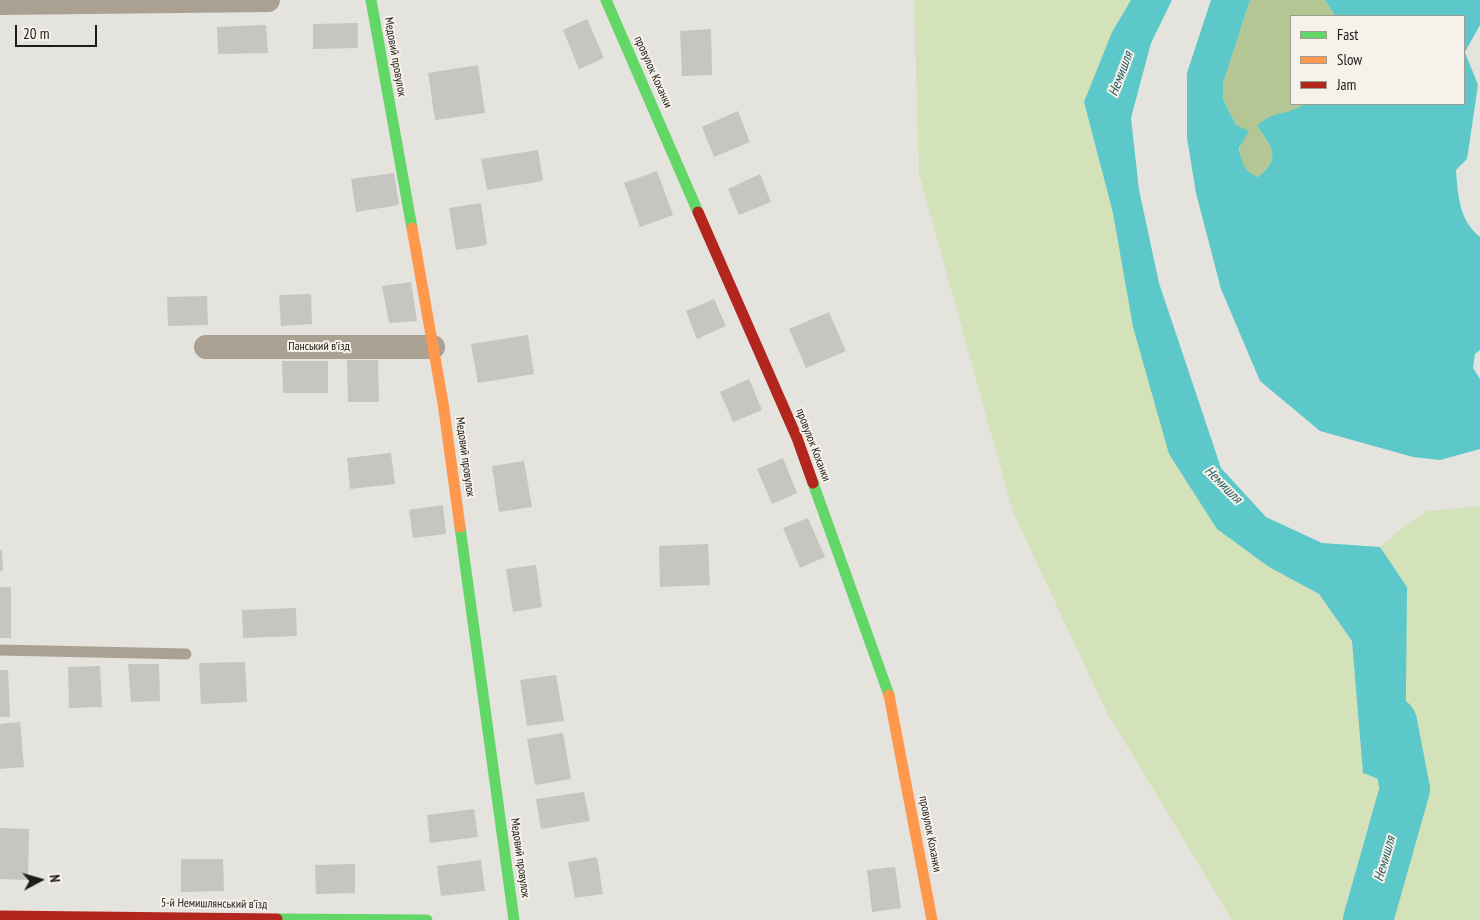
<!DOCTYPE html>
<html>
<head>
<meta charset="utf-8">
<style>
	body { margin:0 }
	#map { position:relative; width:1480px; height:920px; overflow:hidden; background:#e5e3de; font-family:"PT Sans Narrow",sans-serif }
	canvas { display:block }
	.legend { position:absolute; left:1290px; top:15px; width:175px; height:90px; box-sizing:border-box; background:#f6f1e9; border:1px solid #9f9c96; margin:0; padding:6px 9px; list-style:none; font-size:15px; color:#1d1c19 }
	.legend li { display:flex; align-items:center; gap:10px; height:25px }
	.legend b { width:25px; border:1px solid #9f9c96 }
	.north { position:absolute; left:15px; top:855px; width:50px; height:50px; -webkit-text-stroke:4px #f6f1e9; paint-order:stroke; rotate:84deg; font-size:14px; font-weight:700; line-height:20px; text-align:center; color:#1d1c19 }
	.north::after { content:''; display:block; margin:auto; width:18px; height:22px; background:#1d1c19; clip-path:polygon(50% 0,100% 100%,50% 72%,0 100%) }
	.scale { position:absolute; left:15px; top:25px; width:82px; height:22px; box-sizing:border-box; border:2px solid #1d1c19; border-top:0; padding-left:6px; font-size:15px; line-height:18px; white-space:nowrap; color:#1d1c19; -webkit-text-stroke:4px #f6f1e9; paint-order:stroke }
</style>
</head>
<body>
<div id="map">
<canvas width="1480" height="920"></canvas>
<ul class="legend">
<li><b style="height:6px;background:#63d668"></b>Fast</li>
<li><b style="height:6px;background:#ff974d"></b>Slow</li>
<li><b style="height:6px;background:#b3261e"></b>Jam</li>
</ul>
<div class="north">N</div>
<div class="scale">20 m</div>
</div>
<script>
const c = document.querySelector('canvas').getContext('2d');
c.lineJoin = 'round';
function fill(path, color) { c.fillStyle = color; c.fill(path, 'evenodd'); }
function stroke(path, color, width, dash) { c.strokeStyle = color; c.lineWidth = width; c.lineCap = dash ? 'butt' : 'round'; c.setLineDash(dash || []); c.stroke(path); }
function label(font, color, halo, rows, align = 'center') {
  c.font = font + ' "PT Sans Narrow",sans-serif'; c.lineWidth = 4; c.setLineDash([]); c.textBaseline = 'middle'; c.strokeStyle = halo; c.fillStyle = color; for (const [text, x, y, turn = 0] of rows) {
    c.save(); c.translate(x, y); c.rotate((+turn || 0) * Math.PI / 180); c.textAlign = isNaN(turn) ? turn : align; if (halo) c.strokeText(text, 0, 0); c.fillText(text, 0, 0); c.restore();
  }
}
fill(new Path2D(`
	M914 0H1131L1112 32 1084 102 1113 213 1217 529 1269 567 1319 594 1352 641 1363 773 1405 789 1406 587 1380 547 1402 528 1427 511 1480 506V920H1232L1106 711 1013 512 919 174Z`), '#d4e2b9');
fill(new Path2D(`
	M1250 0H1325L1335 16H1291V104H1304L1299 108 1257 126C1272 147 1282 158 1258 177L1249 174 1242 165 1236 125 1223 99V82Z`), '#b5c695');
fill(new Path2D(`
	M1131 0H1172L1151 43 1131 118 1139 190 1159 283 1221 468 1266 517 1322 543 1380 547 1407 587 1405 789 1363 773 1352 641 1319 594 1269 567 1217 529 1169 454 1133 327 1113 213 1084 102 1112 32Z
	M1211 0H1250L1223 83V99L1236 125 1249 131 1239 148C1242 162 1243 171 1258 177 1282 158 1272 147 1257 126 1274 109 1289 116 1304 104H1464V16H1335L1325 0H1480V25L1465 52 1478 85 1467 159 1456 170C1458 196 1459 220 1480 237V350L1475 354 1473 368 1480 379V449L1440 460 1413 457 1320 431 1260 381 1221 289 1196 193 1187 138V73Z`), '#5dc8ca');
stroke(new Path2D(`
	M1368 920 1405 789 1392 722`), '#5dc8ca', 50);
fill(new Path2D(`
	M587 19 604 58 579 69 563 30Z
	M358 23V48L313 49V24Z
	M266 25 268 53 218 54 217 27Z
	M711 29 712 75 682 76 680 31Z
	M478 65 485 113 435 120 428 73Z
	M738 111 750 142 714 157 702 127Z
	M538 150 543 181 487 190 481 159Z
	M657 171 673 215 640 227 624 183Z
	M394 173 399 205 356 212 351 179Z
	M760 174 771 202 739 215 728 189Z
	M481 203 487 245 456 250 449 208Z
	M411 282 417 321 389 323 382 286Z
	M311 294 312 324 281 326 279 295Z
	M207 296 208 325 168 326 167 297Z
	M714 299 726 326 697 339 686 311Z
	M829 312 846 351 806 368 789 329Z
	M528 335 534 374 478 383 471 344Z
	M347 360H378L379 402H348Z
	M282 361H328V393H283Z
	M749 379 762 410 733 422 720 392Z
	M391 453 395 484 350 489 347 458Z
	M783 458 797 493 772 504 757 469Z
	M524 461 532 507 499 512 492 466Z
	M443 505 446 534 413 538 409 510Z
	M808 518 825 557 800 568 783 528Z
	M708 544 710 585 660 587 659 546Z
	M0 550H2L3 571H0Z
	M536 565 542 607 513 612 506 569Z
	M0 587H11V638H0Z
	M296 608 297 636 243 638 242 610Z
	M245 662 247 702 201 704 199 663Z
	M128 664H159L160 701 131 702Z
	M100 666 102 707 69 708 68 667Z
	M0 670H8L10 717H0Z
	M556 675 564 721 527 726 520 680Z
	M20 722 24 767 0 769V724Z
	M563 733 571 779 535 785 527 739Z
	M584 792 590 821 541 829 536 799Z
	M474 809 478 837 430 843 427 815Z
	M0 828 29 829 28 880 0 879Z
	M597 857 603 894 575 898 568 862Z
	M181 859H223L224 891 181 892Z
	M481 860 485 891 441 896 437 866Z
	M355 864V893L316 894 315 865Z
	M895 867 901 908 872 912 867 870Z`), '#c7c5c1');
stroke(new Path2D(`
	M0 650 186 654`), '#aaa193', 11);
stroke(new Path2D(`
	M0 3 268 0
	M206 347H433`), '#aaa193', 24);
stroke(new Path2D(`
	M371 0 412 228
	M606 0 698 212
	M813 483 889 695
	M460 527 514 920
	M277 919 427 920`), '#63d668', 11);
stroke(new Path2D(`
	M412 228 443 403 460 527
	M889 695 932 920`), '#ff974d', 11);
stroke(new Path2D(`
	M698 212 797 438 813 483
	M0 916 277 919`), '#b3261e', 11);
label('12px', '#1d1c19', '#f6f1e9', [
	["Медовий провулок",395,57,80],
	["провулок Коханки",653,72,66],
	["Панський в’їзд",319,347],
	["провулок Коханки",813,445,69],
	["Медовий провулок",465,457,82],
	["провулок Коханки",930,834,79],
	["Медовий провулок",520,858,82],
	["5-й Немишлянський в’їзд",214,904,1]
]);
label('italic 14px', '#255e60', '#f6f1e9', [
	["Немишля",1121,74,-69],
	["Немишля",1223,485,45],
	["Немишля",1385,859,-74]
]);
</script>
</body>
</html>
